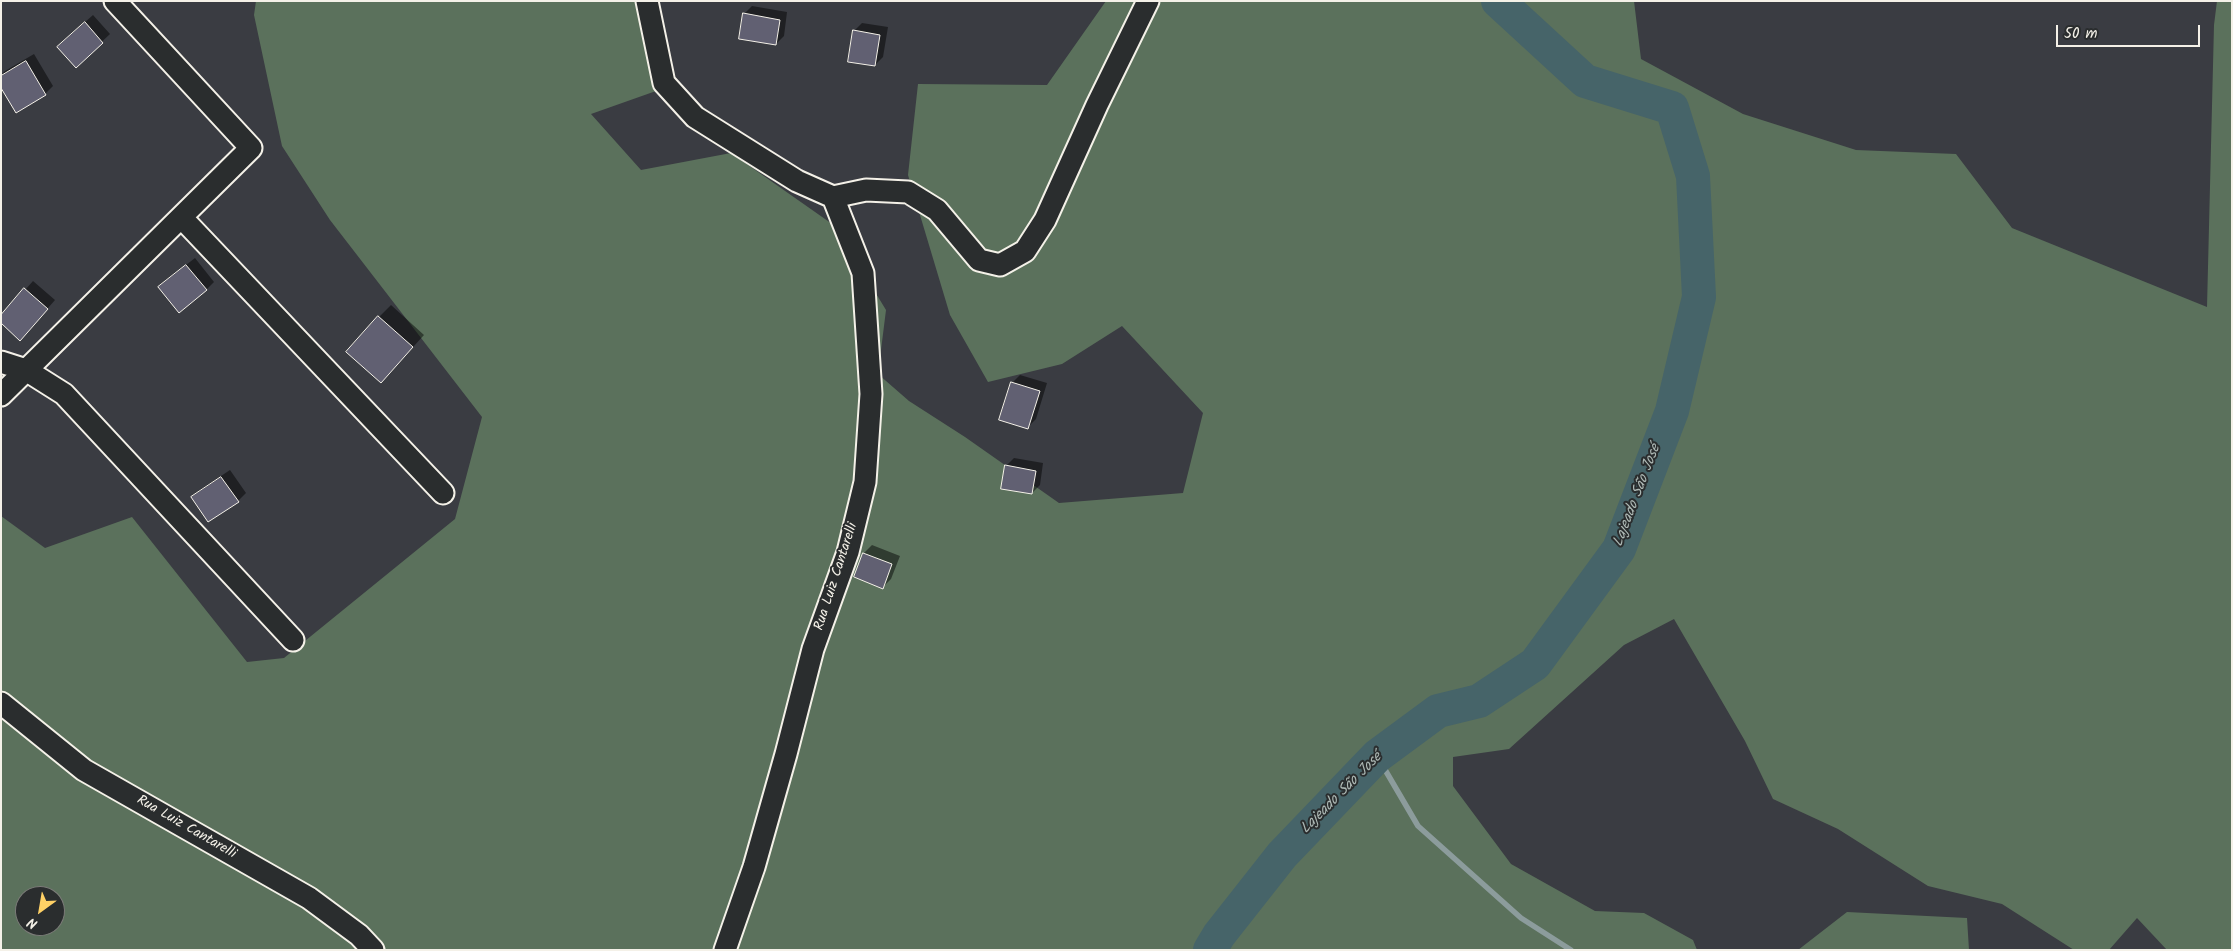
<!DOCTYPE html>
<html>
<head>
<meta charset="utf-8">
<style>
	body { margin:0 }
	#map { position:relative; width:2233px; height:951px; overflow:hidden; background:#3a3c42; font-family:Kalam,sans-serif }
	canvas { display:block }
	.frame { position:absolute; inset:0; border:2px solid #f4f1e8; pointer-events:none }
	.north { position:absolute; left:15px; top:886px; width:50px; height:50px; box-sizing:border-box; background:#2a2d2e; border:1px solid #7b7b78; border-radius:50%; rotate:212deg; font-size:14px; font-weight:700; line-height:20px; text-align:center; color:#f4f1e8 }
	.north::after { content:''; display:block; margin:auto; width:18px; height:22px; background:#ffd166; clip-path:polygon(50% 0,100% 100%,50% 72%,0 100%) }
	.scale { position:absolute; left:2056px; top:25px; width:144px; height:22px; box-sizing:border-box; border:2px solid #f4f1e8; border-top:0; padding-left:6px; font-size:15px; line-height:18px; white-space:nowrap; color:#f4f1e8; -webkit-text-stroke:4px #2a2d2e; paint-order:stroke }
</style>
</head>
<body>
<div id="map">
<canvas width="2233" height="951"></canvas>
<div class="frame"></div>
<div class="north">N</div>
<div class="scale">50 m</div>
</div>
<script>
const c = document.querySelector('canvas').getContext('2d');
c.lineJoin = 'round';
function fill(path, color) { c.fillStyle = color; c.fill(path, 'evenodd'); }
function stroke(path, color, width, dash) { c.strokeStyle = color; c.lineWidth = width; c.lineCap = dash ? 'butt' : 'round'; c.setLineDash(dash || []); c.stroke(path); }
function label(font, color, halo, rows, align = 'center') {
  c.font = font + ' Kalam,sans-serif'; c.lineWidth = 4; c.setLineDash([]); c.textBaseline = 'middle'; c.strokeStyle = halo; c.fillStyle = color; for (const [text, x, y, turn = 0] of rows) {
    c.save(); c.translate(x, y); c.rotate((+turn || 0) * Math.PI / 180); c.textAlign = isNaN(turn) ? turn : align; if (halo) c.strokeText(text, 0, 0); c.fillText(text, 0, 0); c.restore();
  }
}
fill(new Path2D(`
	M256 1H637L656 91 591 114 641 170 731 153 835 226 886 310 878 374 909 401 965 437 1059 503 1183 493 1203 413 1122 326 1062 364 988 382 950 315 908 175 918 84 1047 85 1106 1H1634L1641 59 1743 114 1856 150 1956 154 2012 228 2207 307 2214 25 2217 1H2232V950H2167L2137 918 2109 950H2074L2002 904 1928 886 1838 829 1773 799 1745 741 1674 619 1624 645 1509 749 1453 757V786L1511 864 1595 911 1644 913 1693 940 1697 950H1V516L45 548 132 517 247 662 284 658 455 519 482 417 330 220 282 146 254 15ZM25 896H55V926H25Z
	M1847 912 1967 918 1969 950H1798Z`), '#5b715c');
fill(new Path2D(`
	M752 6 787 12 784 36 776 44 744 14Z
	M93 15 110 34 76 66 66 39Z
	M862 23 888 27 883 57 875 65 854 31Z
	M34 54 53 86 45 94 1 86V75L5 71Z
	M195 258 214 282 206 290 168 279Z
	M33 281 55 300 28 331 1 317Z
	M391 305 424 335 393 369 379 317Z
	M1020 375 1047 383 1036 419 1028 427 1012 383Z
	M1014 458 1043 463 1040 485 1032 493 1006 466Z
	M230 470 246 493 238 501 192 498 200 490Z
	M872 545 900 556 891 579 883 587 864 553Z`), '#0007');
stroke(new Path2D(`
	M1377 756 1418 826 1521 918 1571 950`), '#8c9c9c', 5.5);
stroke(new Path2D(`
	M1210 950 1219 935 1282 855 1377 756 1438 711 1479 701 1535 664 1619 549 1672 411 1699 297 1693 176 1672 108 1585 81 1498 1`), '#466469', 34);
const building = new Path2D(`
	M743 13 780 20 776 45 739 39Z
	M85 22 103 43 76 68 57 47Z
	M853 30 880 35 875 66 848 62Z
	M26 61 46 95 16 113 1 88V76Z
	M186 265 207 290 179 313 158 287Z
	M24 288 48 309 20 341 1 323V315Z
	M378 316 413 347 381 383 346 352Z
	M1011 382 1040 391 1028 429 999 420Z
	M1005 465 1036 471 1032 494 1001 489Z
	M221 477 239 502 208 522 191 497Z
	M863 553 892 564 883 589 854 577Z`);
fill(building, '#616072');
stroke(building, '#f4f1e8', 1);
const minor = new Path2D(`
	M647 1 664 83 695 117 797 181 833 197 866 190 908 192 937 210 979 260 1000 265 1025 251 1045 220 1097 105 1148 1
	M181 217 443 493
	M1 362 26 370 64 394 293 640
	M1 395 251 148 115 1
	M1 703 84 770 309 898 359 935 373 950
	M725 950 754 867 786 754 813 649 848 552 865 482 871 394 863 273 833 197`);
stroke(minor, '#f4f1e8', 25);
stroke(minor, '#2a2d2e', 21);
label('14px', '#f4f1e8', '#2a2d2e', [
	["Rua Luiz Cantarelli",837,577,-72],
	["Rua Luiz Cantarelli",186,828,30]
]);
label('italic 15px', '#aeb9b5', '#2a2d2e', [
	["Lajeado São José",1638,496,-69],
	["Lajeado São José",1342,794,-45]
]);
</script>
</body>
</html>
